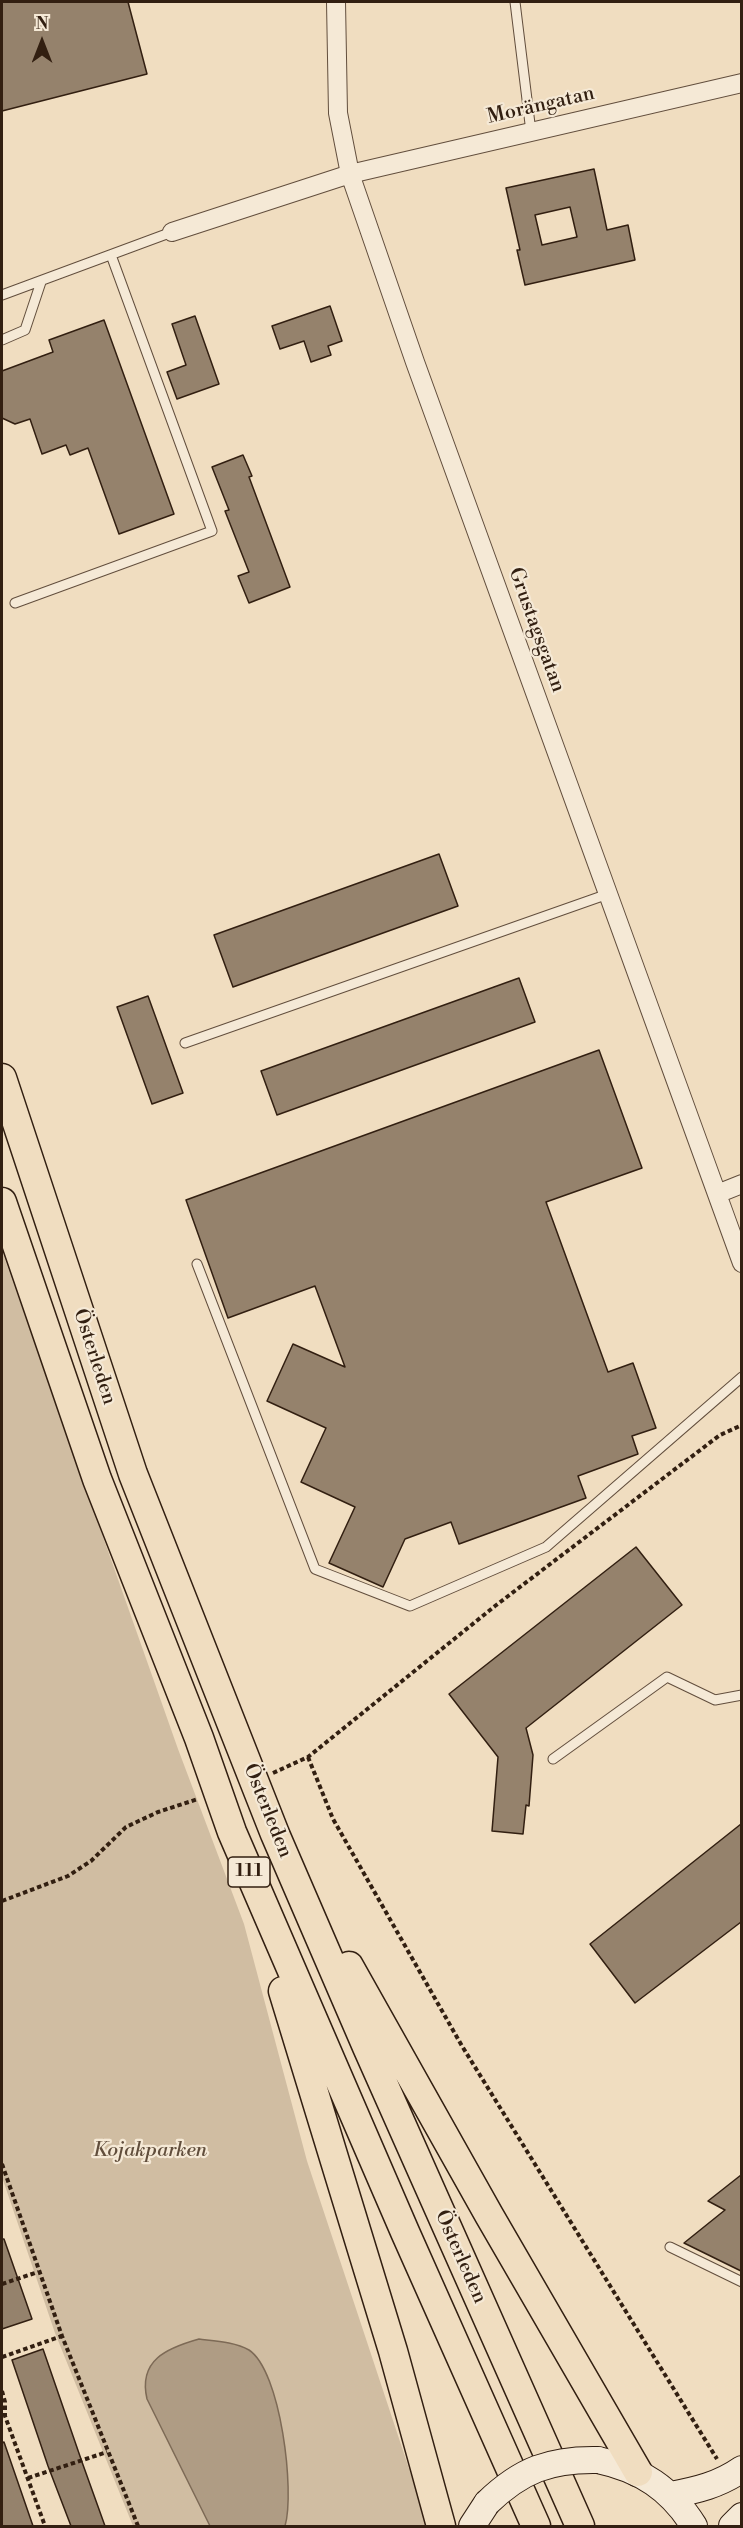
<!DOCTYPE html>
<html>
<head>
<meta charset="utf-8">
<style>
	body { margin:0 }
	#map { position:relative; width:743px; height:2528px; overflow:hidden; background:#f0ddc0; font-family:"Libre Bodoni",serif }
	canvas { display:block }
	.frame { position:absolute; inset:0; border:3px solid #321f11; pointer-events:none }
	.north { position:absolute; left:12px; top:12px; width:60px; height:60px; -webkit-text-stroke:4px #f5e9d6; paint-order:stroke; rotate:0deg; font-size:16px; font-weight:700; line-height:24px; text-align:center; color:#321f11 }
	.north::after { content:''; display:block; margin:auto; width:21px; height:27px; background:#321f11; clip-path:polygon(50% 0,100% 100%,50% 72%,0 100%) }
</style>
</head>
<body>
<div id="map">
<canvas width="743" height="2528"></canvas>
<div class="frame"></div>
<div class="north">N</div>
</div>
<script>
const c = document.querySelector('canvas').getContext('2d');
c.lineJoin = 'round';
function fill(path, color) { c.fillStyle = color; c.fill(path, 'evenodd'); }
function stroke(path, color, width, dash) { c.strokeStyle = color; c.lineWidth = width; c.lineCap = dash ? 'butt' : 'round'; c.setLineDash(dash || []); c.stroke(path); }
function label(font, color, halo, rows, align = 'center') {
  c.font = font + ' "Libre Bodoni",serif'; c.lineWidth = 4.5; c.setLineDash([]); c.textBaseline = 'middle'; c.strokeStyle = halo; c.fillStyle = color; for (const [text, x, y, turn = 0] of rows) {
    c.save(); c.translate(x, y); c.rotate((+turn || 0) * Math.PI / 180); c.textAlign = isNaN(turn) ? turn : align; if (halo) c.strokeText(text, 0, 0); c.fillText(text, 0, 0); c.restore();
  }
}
fill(new Path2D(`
	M2 1251 178 1749 244 1924 307 2161 428 2526H133L55 2333 2 2177Z`), '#d0bda2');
const water = new Path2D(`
	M199 2339C215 2341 235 2342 249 2350 281 2371 295 2492 285 2526H210L147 2399C138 2360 167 2348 199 2339Z`);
fill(water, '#af9c84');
stroke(water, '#7d6a56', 1.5);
const building = new Path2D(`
	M2 2H128L147 74 2 111Z
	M594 169 607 230 628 225 635 260 525 285 517 250H520L506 188ZM570 207 577 237 542 245 535 215Z
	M330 306 342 341 328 346 331 355 311 362 304 341 280 349 272 326Z
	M195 316 219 384 177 399 167 372 186 365 172 324Z
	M104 320 174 514 119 534 88 448 70 455 66 445 42 454 30 419 15 424 2 418V371L53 352 49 340Z
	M243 455 252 476 249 477 290 587 249 603 238 576 249 572 225 511 229 510 212 467Z
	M439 854 458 906 233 987 214 935Z
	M519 978 535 1022 277 1115 261 1071Z
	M148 996 183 1093 152 1104 117 1007Z
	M599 1050 642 1168 546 1202 608 1372 633 1363 656 1428 632 1436 638 1454 578 1476 586 1498 459 1544 451 1522 405 1539 383 1587 329 1563 355 1507 301 1482 326 1428 267 1401 293 1344 345 1367 315 1286 228 1318 186 1200Z
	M636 1547 682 1605 526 1728 533 1755 529 1806 526 1805 523 1834 492 1831 498 1757 449 1694Z
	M741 1824V1922L635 2003 590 1944Z
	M741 2175V2271L684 2243 725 2210 708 2201Z
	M2 2239H4L32 2319 2 2329Z
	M43 2349 82 2462 105 2526H71L48 2466 12 2360Z
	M4 2442 33 2526H2V2443Z`);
fill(building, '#95826c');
stroke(building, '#321f11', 1.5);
const service = new Path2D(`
	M515 2 531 132
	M2 295 172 232
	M2 340 25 330 41 282
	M15 603 212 531 111 255
	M185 1043 608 894
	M197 1264 315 1569 410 1606 546 1547 742 1377
	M553 1759 667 1677 715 1700 742 1695
	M670 2247 742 2282`);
const minor = new Path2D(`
	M336 2 338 113 350 174 415 362 742 1263
	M172 232 350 174 742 83
	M717 1194 742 1184`);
const secondary = new Path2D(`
	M598 2460C641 2469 671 2489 694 2526
	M671 2495C697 2490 719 2485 742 2469
	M472 2526 487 2503
	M732 2526 742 2516`);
const primary = new Path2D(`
	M2 1078 133 1474 275 1834 367 2047 580 2526
	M2 1202 97 1479 199 1738 232 1832 405 2232 536 2526
	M349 1966 489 2215 638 2472
	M283 1991 393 2351 441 2526`);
stroke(service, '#624e3d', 11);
stroke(minor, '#624e3d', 20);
stroke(secondary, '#321f11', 28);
stroke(primary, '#321f11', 31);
stroke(new Path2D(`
	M308 1757 333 1819 462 2046 717 2459
	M273 1773 308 1757 495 1606 720 1435 742 1425
	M2 1901 68 1876 91 1861 126 1827 158 1812 198 1799
	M2 2164 62 2336 138 2526
	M2 2284 38 2272
	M2 2357 62 2336
	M2 2391 5 2402V2416L45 2526
	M28 2478 107 2452`), '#321f11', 4, [4.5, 3]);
stroke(service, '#f5e9d6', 9);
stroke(minor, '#f5e9d6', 18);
stroke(secondary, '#f5e9d6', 26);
stroke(primary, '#f0ddc0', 28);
const secondaryBridge = new Path2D(`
	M487 2503C521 2470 550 2459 598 2460`);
stroke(secondaryBridge, '#321f11', 28, []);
stroke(secondaryBridge, '#f5e9d6', 26);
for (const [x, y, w] of [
	[249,1872,42]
]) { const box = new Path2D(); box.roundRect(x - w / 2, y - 15, w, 30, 4.5); c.fillStyle = '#f5e9d6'; c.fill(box); stroke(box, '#321f11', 1.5); }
label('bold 18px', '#321f11', null, [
	["111",249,1872]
]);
label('20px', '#321f11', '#f5e9d6', [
	["Morängatan",541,106,-13],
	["Grustagsgatan",536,630,70],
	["Österleden",94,1357,72],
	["Österleden",267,1811,68],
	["Österleden",460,2257,66]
]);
label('italic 20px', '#614e3c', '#f5e9d6', [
	["Kojakparken",150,2151]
]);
</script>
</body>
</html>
